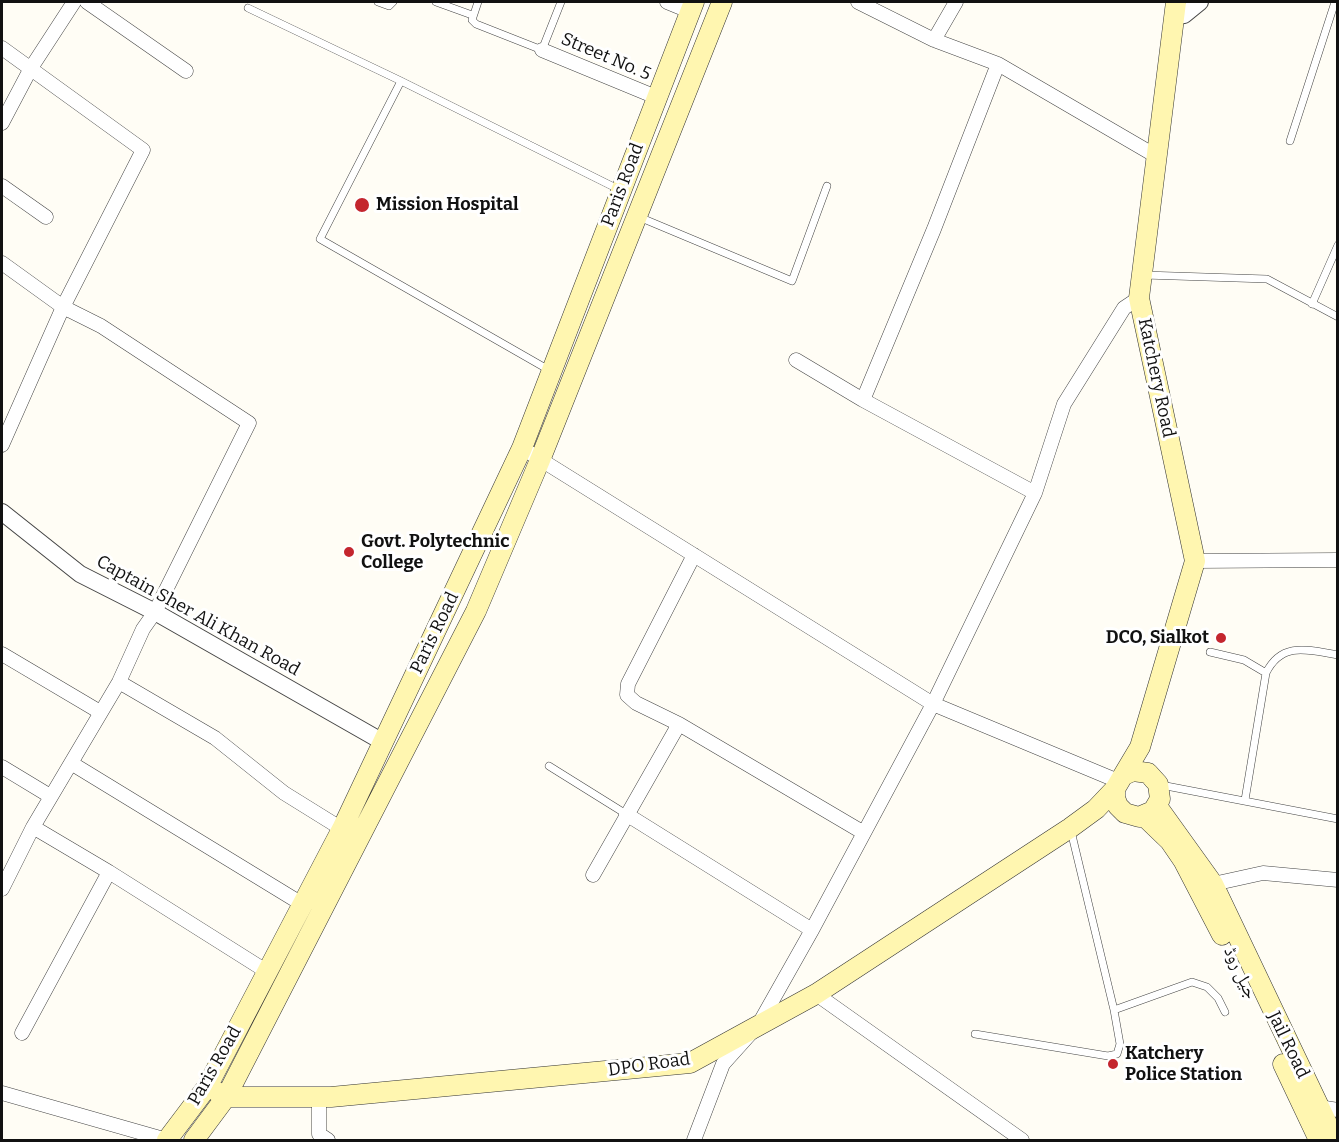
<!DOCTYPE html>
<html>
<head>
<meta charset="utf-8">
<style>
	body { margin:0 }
	#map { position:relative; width:1339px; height:1142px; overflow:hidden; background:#fffdf5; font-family:Bitter,serif }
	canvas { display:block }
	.frame { position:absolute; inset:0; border:3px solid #111; pointer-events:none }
</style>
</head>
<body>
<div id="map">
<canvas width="1339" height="1142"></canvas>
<div class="frame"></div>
</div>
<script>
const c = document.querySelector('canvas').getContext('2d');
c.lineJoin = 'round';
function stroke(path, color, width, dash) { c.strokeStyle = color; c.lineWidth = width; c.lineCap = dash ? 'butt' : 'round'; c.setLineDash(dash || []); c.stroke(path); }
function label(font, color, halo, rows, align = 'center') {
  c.font = font + ' Bitter,"Noto Naskh Arabic",serif'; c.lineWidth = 6; c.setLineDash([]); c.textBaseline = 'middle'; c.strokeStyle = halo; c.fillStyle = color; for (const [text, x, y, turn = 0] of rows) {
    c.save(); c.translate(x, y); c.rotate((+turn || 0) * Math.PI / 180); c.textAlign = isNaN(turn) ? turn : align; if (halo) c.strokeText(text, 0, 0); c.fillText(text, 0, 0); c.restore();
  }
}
const service = new Path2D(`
	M378 2 389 6 393 2
	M436 2 472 15
	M478 2 472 20 476 24 542 50 561 2
	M248 8 401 81 620 190
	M401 81 320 239 549 370
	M1290 141 1335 2
	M639 217 792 281 827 186
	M1144 275 1267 279 1338 317
	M1312 304 1338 245
	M1210 652 1244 660 1266 673
	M549 766 626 814
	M1161 785 1338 819
	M1245 800 1266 673C1282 641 1308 650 1338 655
	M1114 1010 1192 982 1207 987 1218 998 1225 1012
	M975 1034 1108 1056 1117 1054 1120 1044 1114 1010 1071 831`);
const minor = new Path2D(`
	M87 2 186 71
	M667 2 689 11
	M858 2 934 40 998 64 1156 156
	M934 40 956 2
	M2 48 143 150 63 307 2 445
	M542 50 656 97
	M2 123 31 68 74 2
	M2 186 46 217
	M2 263 63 307 101 326 249 423 155 612 143 629 119 682 33 827 2 889
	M796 360 863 400 1035 493
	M863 400 934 229 998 64
	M522 448 933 704 1118 781
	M694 555 628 684 627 695 636 703 679 724 864 833
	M1195 561 1338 560
	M2 654 100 712
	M119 682 215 738 284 793 342 829
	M71 763 302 904
	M2 767 50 796
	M626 814 812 930
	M33 827 109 872 266 971
	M593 875 679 724
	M1213 884 1263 873 1338 880
	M816 994 1022 1140
	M22 1033 109 872
	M2 1093 167 1140
	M319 1097V1134L328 1140
	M1319 1107 1338 1110
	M694 1140 723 1064 759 1024 812 930 933 704 1035 493 1064 404 1124 308 1139 298`);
const tertiary = new Path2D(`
	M1175 16 1184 15 1200 2
	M2 512 80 574 155 612 383 742`);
const secondary = new Path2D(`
	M1124 775 1133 771 1148 773 1158 784 1160 799 1153 811 1139 817 1125 813 1118 806 1115 798V789L1140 747 1195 561 1139 298 1176 2
	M1157 806 1213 884 1335 1140
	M1144 816 1170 841 1183 860 1222 935
	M1283 1064 1319 1140
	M217 1092 226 1097H331L690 1063 816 994 1070 828 1096 809 1115 789
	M167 1140 207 1087 342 829 522 448 694 2
	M194 1140 226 1097 476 611 540 460 722 2`);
stroke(service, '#444', 8);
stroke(minor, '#444', 15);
stroke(tertiary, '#444', 18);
stroke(secondary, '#333', 21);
stroke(service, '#fff', 7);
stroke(minor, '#fff', 14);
stroke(tertiary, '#fff', 16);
stroke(secondary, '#fff6b0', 20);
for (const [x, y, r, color] of [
	[362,205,8,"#c4262e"],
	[349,552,6,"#c4262e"],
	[1221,638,6,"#c4262e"],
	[1113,1064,6,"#c4262e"]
]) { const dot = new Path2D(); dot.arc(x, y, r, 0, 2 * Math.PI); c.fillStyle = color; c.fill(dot); stroke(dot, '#fff', 2); }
label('18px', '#111', '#fff', [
	["Street No. 5",606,57,23],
	["Paris Road",623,185,-69],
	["Katchery Road",1156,378,78],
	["Captain Sher Ali Khan Road",198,616,29],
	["Paris Road",435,633,-64],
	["جیل روڈ",1240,973,65],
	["Jail Road",1288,1045,64],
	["DPO Road",649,1065,-8],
	["Paris Road",215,1066,-60]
]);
label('bold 18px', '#111', '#fff', [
	["Mission Hospital",376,205],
	["Govt. Polytechnic",361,542],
	["College",361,563],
	["DCO, Sialkot",1209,638,"right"],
	["Katchery",1125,1054],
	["Police Station",1125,1075]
], 'left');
</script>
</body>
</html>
